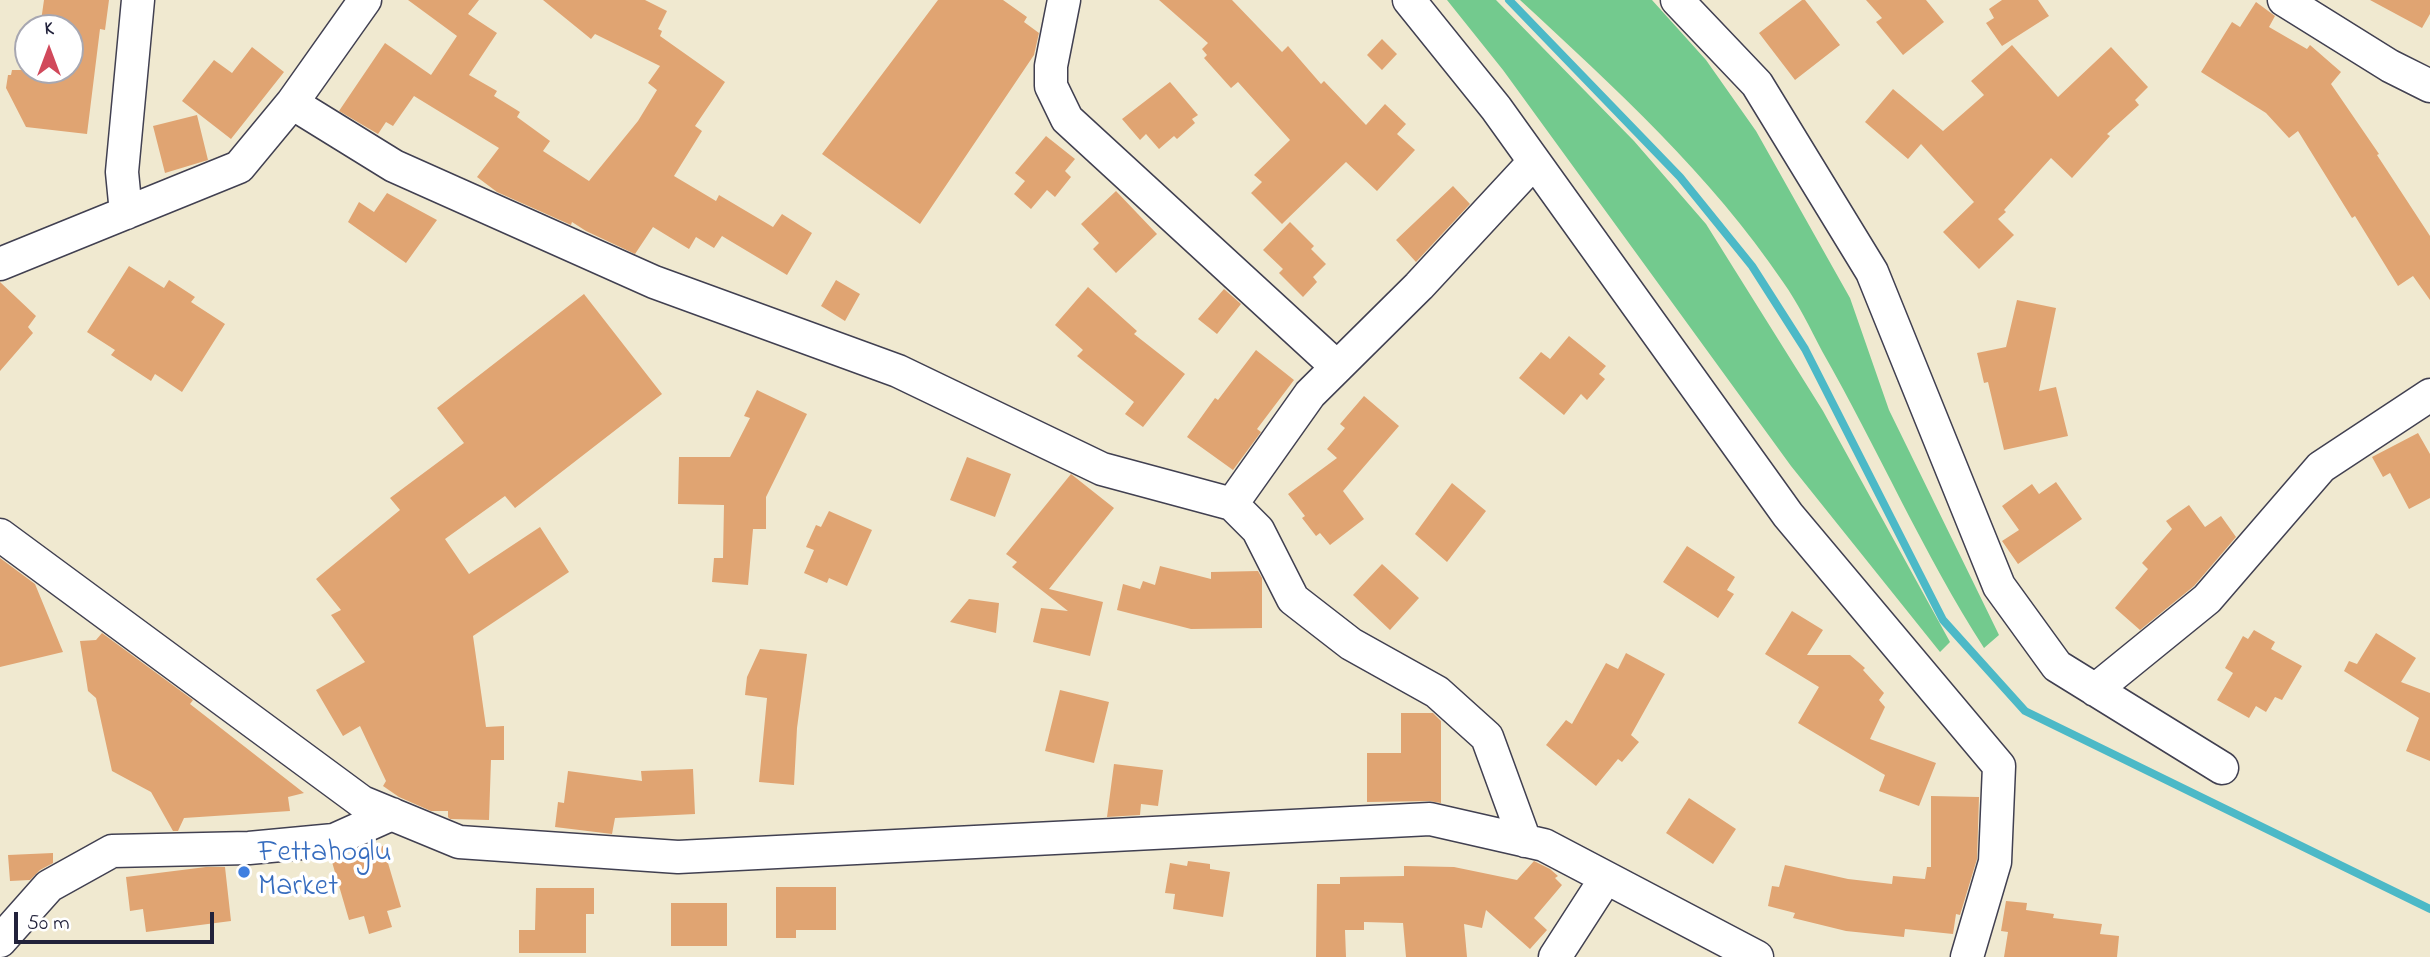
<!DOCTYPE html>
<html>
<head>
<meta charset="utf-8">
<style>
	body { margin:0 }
	#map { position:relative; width:2430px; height:957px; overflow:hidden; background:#f0e9d0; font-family:"Indie Flower",sans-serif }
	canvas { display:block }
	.north { position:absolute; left:14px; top:14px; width:70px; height:70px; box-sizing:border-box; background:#fff; border:2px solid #a7a7b1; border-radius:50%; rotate:0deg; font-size:19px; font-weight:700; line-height:28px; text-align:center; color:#22223b }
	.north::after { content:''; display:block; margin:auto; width:24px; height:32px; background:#d1495b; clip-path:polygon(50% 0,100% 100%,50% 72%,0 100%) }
	.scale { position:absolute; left:14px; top:912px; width:200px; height:32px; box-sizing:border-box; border:4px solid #22223b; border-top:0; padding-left:9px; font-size:21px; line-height:24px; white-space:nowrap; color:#22223b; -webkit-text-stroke:5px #fff; paint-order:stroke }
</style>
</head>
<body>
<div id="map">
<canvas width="2430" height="957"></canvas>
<div class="north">K</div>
<div class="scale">50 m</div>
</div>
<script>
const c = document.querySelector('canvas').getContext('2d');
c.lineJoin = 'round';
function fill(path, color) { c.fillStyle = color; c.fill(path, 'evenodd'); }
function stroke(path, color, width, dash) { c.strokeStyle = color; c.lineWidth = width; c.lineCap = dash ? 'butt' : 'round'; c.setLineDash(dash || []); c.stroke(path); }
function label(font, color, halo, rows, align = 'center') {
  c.font = font + ' "Indie Flower",sans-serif'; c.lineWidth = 7; c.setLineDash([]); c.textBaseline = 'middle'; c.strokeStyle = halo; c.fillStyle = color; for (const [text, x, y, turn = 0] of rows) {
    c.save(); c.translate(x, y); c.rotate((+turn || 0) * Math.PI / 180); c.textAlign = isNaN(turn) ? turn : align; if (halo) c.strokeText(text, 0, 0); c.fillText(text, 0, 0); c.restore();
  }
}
fill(new Path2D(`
	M1447 0H1496L1634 141 1706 224 1823 411 1950 642 1940 652 1791 466 1503 70Z
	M1520 0H1652L1706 60 1756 131 1850 298 1889 410 1999 635 1984 648C1923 553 1878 449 1822 351 1810 328 1798 303 1783 282 1711 175 1614 87 1520 0Z`), '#73ca8e');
stroke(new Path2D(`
	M1509 0 1680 177 1752 266 1805 349 1943 620 2025 711 2430 909`), '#4cb9c7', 8);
fill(new Path2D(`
	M44 0H109L105 30 100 29 87 134 26 127 6 88 8 75H11L12 70H70V25L41 21Z
	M408 0H479L468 14 497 33 469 75 497 91 494 96 520 112 517 117 550 141 543 151 589 181 638 121 657 90 648 83 660 66 595 34 591 39 543 0H645L667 11 658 29 662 31 660 36 725 82 695 126 702 131 674 176 716 201 719 195 773 227 782 214 812 233 787 275 722 236 714 248 696 237 689 249 653 227 635 254 586 231 572 222 571 225 497 192 477 177 499 148 414 96 393 126 386 122 378 134 339 111 385 43 431 75 457 36Z
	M938 0H1003L1027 17 1024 22 1039 33 1034 55 920 224 822 154Z
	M1159 0H1232L1282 52 1288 46 1321 84 1324 81 1366 125 1385 104 1406 124 1397 134 1415 150 1377 191 1346 162 1282 224 1251 193 1262 182 1254 175 1290 140 1238 82 1231 88 1204 58 1207 55 1202 49 1208 43Z
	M1802 0H1805L1840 45 1795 80 1759 33Z
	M1866 0H1926L1944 22 1903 55 1876 22 1882 18Z
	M2002 0H2038L2049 16 2002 46 1986 23 1994 18 1989 9Z
	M2370 0H2430V14L2422 28Z
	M2256 2 2275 16 2269 27 2307 49 2310 45 2341 72 2331 84 2379 154 2377 155 2430 236V300L2413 276 2398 286 2355 216 2352 218 2298 131 2289 138 2266 113 2201 72 2232 22 2240 27Z
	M1382 39 1397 54 1382 70 1367 55Z
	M2012 45 2058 97 2111 47 2148 87 2135 100 2139 105 2107 134 2110 136 2072 178 2051 158 2004 210 2006 212 1998 219 2014 235 1979 269 1943 232 1974 202 1921 144 1908 159 1865 122 1893 89 1943 131 1984 95 1971 81Z
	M252 47 284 72 231 139 182 101 214 60 232 73Z
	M1170 82 1198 115 1192 119 1195 123 1177 139 1174 136 1159 149 1146 134 1140 140 1122 119Z
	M197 115 208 160 165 173 153 126Z
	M1046 136 1075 159 1065 171 1071 177 1055 197 1047 190 1031 209 1014 194 1025 181 1015 173Z
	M1453 186 1470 204 1416 262 1396 240Z
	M1116 191 1157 234 1116 273 1093 249 1099 243 1081 224Z
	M387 193 437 220 406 263 348 222 359 202 374 212Z
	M1290 222 1314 246 1311 249 1326 264 1313 277 1317 282 1303 297 1279 273 1283 269 1263 250Z
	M129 266 164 288 169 280 195 297 191 302 225 324 182 392 155 374 151 381 111 355 115 350 87 332Z
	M836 280 860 294 845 321 821 306Z
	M0 282 36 316 28 327 33 333 0 371Z
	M1088 287 1137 331 1134 334 1185 374 1143 427 1125 414 1134 402 1077 356 1083 350 1055 325Z
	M1224 289 1241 304 1217 334 1198 319Z
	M584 294 662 394 515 508 505 496 445 539 469 574 540 527 569 572 473 636 486 727 504 726V760H491L489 820 450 819 448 817V811H431L399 797 383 786 386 781 360 726 343 736 316 690 365 662 331 615 341 610 316 579 400 510 390 498 464 443 437 408Z
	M2017 300 2056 308 2039 391 2056 387 2068 436 2004 450 1988 382 1984 383 1977 353 2006 347Z
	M1569 336 1606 366 1599 374 1605 379 1587 400 1581 394 1564 415 1519 378 1541 352 1550 359Z
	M1256 350 1294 380 1257 429 1261 432 1233 470 1187 437 1215 398 1218 400Z
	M757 390 807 414 766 497V529H753L748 585 712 582 714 558H723L724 505 678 504 679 457H730L750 418 744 416Z
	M1364 396 1399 426 1343 491 1364 519 1330 545 1320 533 1316 536 1302 518 1305 516 1288 494 1337 458 1327 449 1345 428 1340 424Z
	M2418 433 2430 454V498L2409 509 2390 473 2383 477 2372 457Z
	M967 457 1011 474 995 517 950 500Z
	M1071 474 1114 508 1049 589 1103 602 1090 656 1033 642 1041 608 1068 611 1012 567 1017 562 1006 554Z
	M2056 482 2082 519 2018 564 2002 541 2019 530 2002 506 2032 484 2039 494Z
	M1452 483 1486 511 1447 562 1415 534Z
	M2189 505 2205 527 2221 516 2236 537 2194 586 2140 630 2115 608 2148 569 2142 563 2172 529 2166 521Z
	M829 511 872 530 847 586 829 578 827 583 804 573 814 550 806 547 816 525 821 527Z
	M1687 546 1735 577 1727 590 1734 594 1718 618 1663 582Z
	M0 558 35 584 63 652 0 667Z
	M1382 564 1419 598 1390 630 1353 595Z
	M1160 566 1211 579V572L1258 571 1262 578V628L1191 629 1117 610 1123 584 1140 589 1143 581 1155 585Z
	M969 599 999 603 996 633 950 622Z
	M1792 611 1823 630 1807 655H1850L1865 668 1863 670 1884 693 1879 700 1885 707 1870 739 1936 763 1919 806 1879 791 1885 775 1798 723 1819 687 1765 654Z
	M2254 630 2275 642 2271 649 2302 666 2282 700 2275 697 2266 712 2256 706 2249 718 2217 700 2233 673 2225 668 2243 636 2248 639Z
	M102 633 193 700 190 704 304 793 288 797 290 811 184 818 178 831H173L151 792 112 771 96 698 88 691 80 641 96 640Z
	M2376 633 2416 658 2401 682 2430 693V761L2406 751 2419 718 2344 671 2349 661 2357 664Z
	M760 649 807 654 797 728 794 785 759 782 767 698 745 695 747 677Z
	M1626 653 1665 674 1631 735 1639 742 1622 762 1618 759 1596 786 1546 745 1566 720 1572 724 1606 663 1618 669Z
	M1060 690 1109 702 1094 763 1045 751Z
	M1401 713H1433L1441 721V803L1429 801 1367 802V753H1401Z
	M1114 764 1163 770 1158 806 1141 804 1140 815 1107 817Z
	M693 769 695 814 615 818 612 834 555 827 558 802 564 803 568 771 642 781 641 771Z
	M1931 796 1979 797 1977 859 1960 915 1956 914 1953 934 1905 929 1904 937 1846 931 1793 918 1795 913 1768 906 1772 886 1779 887 1785 865 1848 879 1892 884 1893 876 1925 879 1927 867H1931Z
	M1689 798 1736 829 1713 864 1666 833Z
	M383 846 401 907 387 911 392 927 369 934 364 916 349 920 332 862Z
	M53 853V863L40 870 30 880 10 881 8 855Z
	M1188 861 1210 864V869L1230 872 1223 917 1173 909 1175 894 1165 893 1170 863 1187 866Z
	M1534 861 1550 869 1558 876 1555 878 1562 885 1534 918 1547 930 1530 949 1486 910 1482 928 1464 924 1467 957H1406L1403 923 1364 922V930H1345L1346 957H1316L1317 884H1340V877L1404 876V866L1454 867 1517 880Z
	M206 867H225L231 921 146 932 143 909 130 911 126 877Z
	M776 887H836V930H796V938H776Z
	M536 888H594V914H586V953H519V930H535Z
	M2006 901 2027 903 2026 910 2054 914 2053 918 2102 924 2100 934 2119 936 2117 957H2004L2008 932 2001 931Z
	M671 903H727V946H671Z`), '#e0a472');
const minor = new Path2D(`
	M1064 0 1051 66V86L1067 119 1337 367
	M1409 0 1496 108 1788 515 1999 766 1995 862 1967 957
	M1677 0 1757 84 1872 272 1999 586 2057 666 2222 768
	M2284 0 2390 66 2430 86
	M292 103 394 166 654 282 898 371 1102 469 1232 504 1258 530 1293 599 1351 644 1437 692 1487 737 1525 841
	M126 213 122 172 138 0
	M0 264 239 167 292 103 365 0
	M1232 504 1310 394 1419 286 1534 162
	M0 535 362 802 459 842 678 857 1430 819 1544 845 1757 957
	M2095 690 2207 599 2321 467 2430 395
	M0 941 49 886 112 851 249 848 334 840 392 814
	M1555 957 1606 878`);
stroke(minor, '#414051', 35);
stroke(minor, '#fff', 32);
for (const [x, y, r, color] of [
	[244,872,7,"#3f7fe0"]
]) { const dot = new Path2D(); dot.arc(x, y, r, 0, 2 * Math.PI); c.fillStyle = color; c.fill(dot); stroke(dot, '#fff', 2.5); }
label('30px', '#366cbe', '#fff', [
	["Fettahoglu",258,855],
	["Market",258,889]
], 'left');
</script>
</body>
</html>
